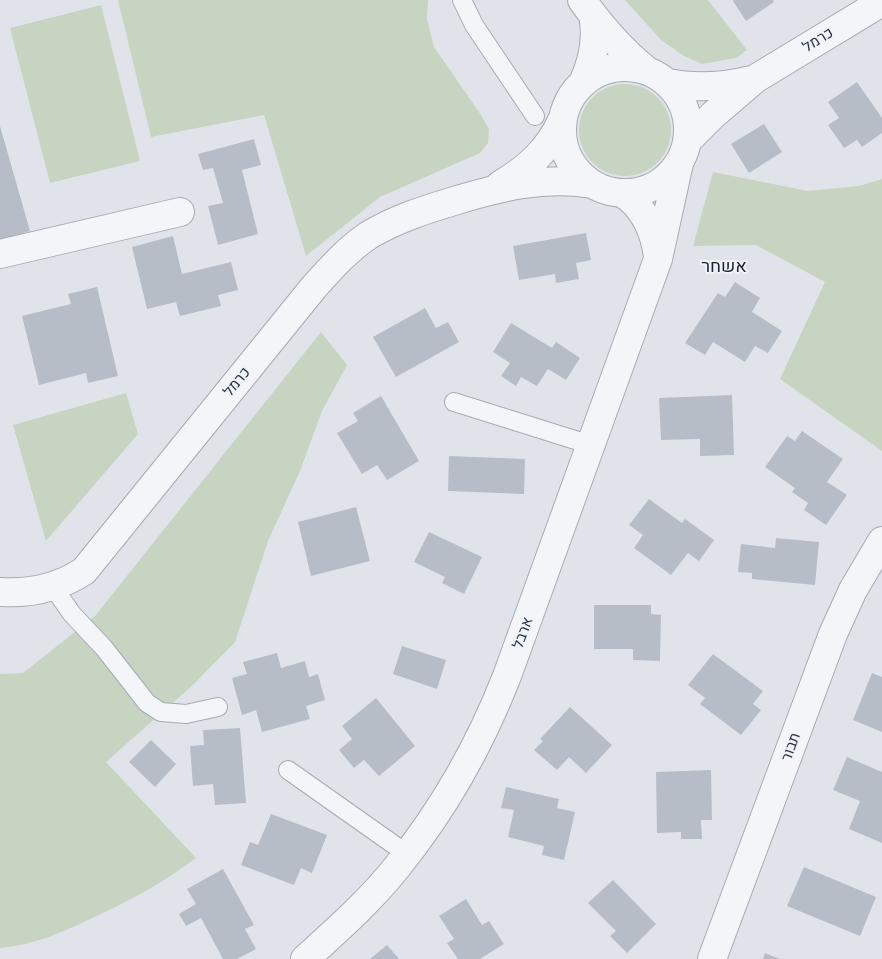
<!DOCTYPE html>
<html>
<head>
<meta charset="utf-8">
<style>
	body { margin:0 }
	canvas { display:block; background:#e0e4ea }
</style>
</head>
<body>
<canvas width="882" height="959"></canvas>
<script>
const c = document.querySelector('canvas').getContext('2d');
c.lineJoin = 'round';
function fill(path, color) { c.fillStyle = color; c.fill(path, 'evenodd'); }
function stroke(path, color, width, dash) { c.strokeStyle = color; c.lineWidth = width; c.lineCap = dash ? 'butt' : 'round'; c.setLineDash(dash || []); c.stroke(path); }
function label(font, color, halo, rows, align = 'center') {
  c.font = font + ' Inter,Heebo,sans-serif'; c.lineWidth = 4; c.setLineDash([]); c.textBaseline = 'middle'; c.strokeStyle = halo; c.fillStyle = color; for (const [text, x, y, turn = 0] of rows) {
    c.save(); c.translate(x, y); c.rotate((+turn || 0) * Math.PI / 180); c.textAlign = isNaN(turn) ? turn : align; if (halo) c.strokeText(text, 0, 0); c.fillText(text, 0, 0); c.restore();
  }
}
fill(new Path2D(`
	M118 0H428L427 19 434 47 479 112 489 129 488 143 480 153 380 197 306 256 264 115 151 137Z
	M625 0H708L747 50 736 58 702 64 684 56 661 40Z
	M101 5 140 161 50 183 10 28Z
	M579 130a46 46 0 1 1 92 0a46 46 0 1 1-92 0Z
	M713 172 808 191 859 186 882 179V451L780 379 825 282 756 245 693 246Z
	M321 332 347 365 322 411 300 471 268 541 235 642 194 684 106 762 196 858C163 883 128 902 90 919 61 933 33 945 0 948V674L23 673 95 616Z
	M126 393 138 434 46 541 13 425Z`), '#c6d4c1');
fill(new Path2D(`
	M734 0H773L774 2 746 21 733 1Z
	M857 82 882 118V133L862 147 857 140 844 148 828 125 839 118 828 102Z
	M764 124 782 152 749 173 731 144Z
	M0 126 30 231 0 240Z
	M254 139 261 165 242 170 258 234 218 245 208 206 223 203 213 168 203 170 198 154Z
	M586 233 591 260 576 263 579 279 556 283 555 274 519 280 513 246Z
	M173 236 182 274 231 262 238 290 218 295 221 306 180 316 176 302 147 309 132 247Z
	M735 282 760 298 752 312 782 331 768 353 755 346 745 362 713 342 705 355 685 343 718 293 725 297Z
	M97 287 118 376 88 383 86 373 39 385 22 316 71 304 68 294Z
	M425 308 436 328 448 322 459 342 396 377 373 337Z
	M511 323 552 348 556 342 580 358 566 380 548 369 537 386 521 377 516 386 501 376 510 363 493 352Z
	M732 395 734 455 700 456V439L661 440 659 398Z
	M381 396 419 461 387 480 377 465 362 474 337 433 358 421 353 413Z
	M802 431 843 459 827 482 847 495 826 525 804 510 808 503 792 492 795 488 765 467 787 436 795 441Z
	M449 456 525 459 524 494 448 491Z
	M649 499 682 523 685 519 714 540 699 561 688 553 671 575 634 548 643 535 629 525Z
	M356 507 370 561 311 576 298 522Z
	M429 532 482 557 464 594 442 583 445 577 414 562Z
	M776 538 819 542 815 585 752 579V573L738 572 741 544 775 548Z
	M594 605H651V614L661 615 660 661 633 660V649H594Z
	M402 646 446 660 437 689 393 674Z
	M277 653 281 668 305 661 309 677 318 674 325 700 306 706 310 719 262 732 256 710 242 715 232 678 247 674 243 662Z
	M713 654 763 691 753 704 761 710 741 735 700 704 705 698 688 685Z
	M872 673 882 677V732L853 720Z
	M376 698 415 746 379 776 364 760 354 768 339 750 352 739 342 726Z
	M570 707 612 745 586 773 569 757 557 770 534 750 543 741 540 739Z
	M240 728 246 803 215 805 213 784 193 786 190 746 204 745 203 730Z
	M151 740 176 764 155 787 129 762Z
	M847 757 882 772V843L849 829 860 801 833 790Z
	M711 770 712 820H701L702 839H681V832L657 833 656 772Z
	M506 787 559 799 557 808 575 812 564 860 542 855 544 846 508 837 514 810 501 808Z
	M271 814 327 835 312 873 301 868 294 885 241 865 250 842 258 845Z
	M804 867 876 897 860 936 787 906Z
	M223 869 254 925 245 929 256 949 237 959H223L201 918 186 926 179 914 196 904 187 889Z
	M613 880 656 924 627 953 610 936 616 931 588 903Z
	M466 899 482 925 489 921 504 944 480 959H458L447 943 454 939 439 916Z
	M387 945 399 959H370Z
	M765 953 780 959H763Z`), '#b7bdc7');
const lane = new Path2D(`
	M462 0 474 25 535 116
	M454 402 591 445
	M53 587 72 614 104 648 147 703 161 712 186 714 218 707
	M288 770 407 854`);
const street = new Path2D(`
	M582 0C601 27 621 50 647 71
	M562 130a63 63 0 1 1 126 0a63 63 0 1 1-126 0Z
	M583 83C593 61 598 39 593 15
	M668 83C696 89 722 87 751 80
	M688 140 713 115 755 79 882 2
	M500 185C527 169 549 150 562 120
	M622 193C644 206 655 232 658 257
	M0 254 180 212
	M0 592C31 594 58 588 84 571L314 287C331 268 348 249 369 235 396 219 424 210 454 201 500 187 544 176 592 184
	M305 959C337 930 370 901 397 867 444 809 480 745 507 676L658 259 679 163
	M712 959 833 634 853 590 882 541`);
stroke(lane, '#a5abb4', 20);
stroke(street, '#a5abb4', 30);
stroke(lane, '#f3f5f8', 18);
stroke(street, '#f3f5f8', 28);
label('15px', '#283242', '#f0f3f7', [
	["כרמל",818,40,-32],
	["כרמל",237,382,-51],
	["ארבל",523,633,-70],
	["תבור",791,747,-70]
]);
label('18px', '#1a2333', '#f0f3f7', [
	["אשחר",724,267]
]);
</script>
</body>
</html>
